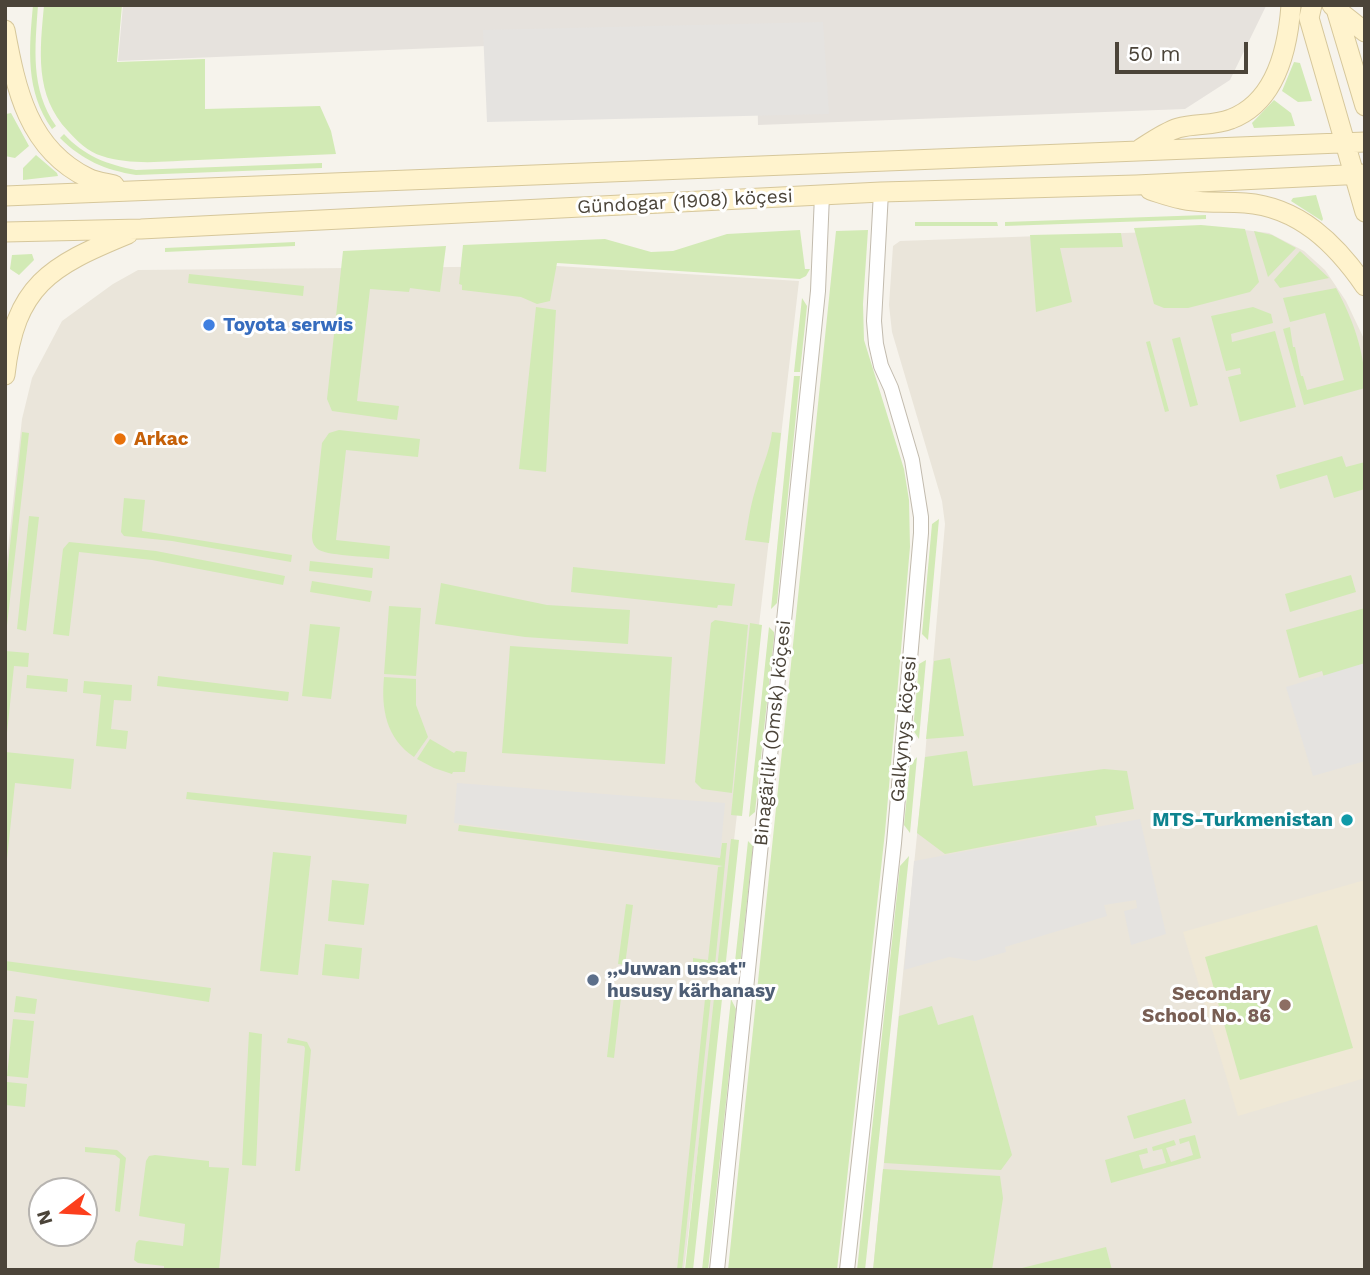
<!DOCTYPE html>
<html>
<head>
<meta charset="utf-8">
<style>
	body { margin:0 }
	#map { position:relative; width:1370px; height:1275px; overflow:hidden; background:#f6f3ec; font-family:"Work Sans",sans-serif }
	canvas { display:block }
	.frame { position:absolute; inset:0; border:7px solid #4b4439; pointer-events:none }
	.north { position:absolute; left:28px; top:1177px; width:70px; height:70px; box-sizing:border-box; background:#fff; border:2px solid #b7b4b0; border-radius:50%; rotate:253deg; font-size:19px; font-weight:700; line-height:28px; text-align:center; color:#4b4439 }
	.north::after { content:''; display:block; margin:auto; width:24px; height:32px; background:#fc3f1d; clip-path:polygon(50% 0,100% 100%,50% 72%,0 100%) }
	.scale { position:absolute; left:1115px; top:42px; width:133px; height:32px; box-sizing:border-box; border:4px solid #4b4439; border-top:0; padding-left:9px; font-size:21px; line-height:24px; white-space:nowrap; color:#4b4439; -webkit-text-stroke:5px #fff; paint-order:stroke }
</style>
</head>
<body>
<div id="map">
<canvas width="1370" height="1275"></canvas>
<div class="frame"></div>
<div class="north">N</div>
<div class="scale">50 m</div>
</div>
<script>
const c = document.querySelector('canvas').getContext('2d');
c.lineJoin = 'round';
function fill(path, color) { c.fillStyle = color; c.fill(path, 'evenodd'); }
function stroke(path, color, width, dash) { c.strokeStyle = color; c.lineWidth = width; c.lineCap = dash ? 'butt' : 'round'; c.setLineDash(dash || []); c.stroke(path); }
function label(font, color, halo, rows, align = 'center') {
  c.font = font + ' "Work Sans",sans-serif'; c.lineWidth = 6; c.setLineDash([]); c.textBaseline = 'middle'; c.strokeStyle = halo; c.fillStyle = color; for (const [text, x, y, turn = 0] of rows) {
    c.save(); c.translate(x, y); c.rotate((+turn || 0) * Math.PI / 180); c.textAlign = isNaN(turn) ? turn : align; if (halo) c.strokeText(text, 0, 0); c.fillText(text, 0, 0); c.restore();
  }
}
fill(new Path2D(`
	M1236 229 1269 233 1304 251 1325 270 1346 301 1365 341V1270H873L925 756 945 524 942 501 892 332 889 305 893 246 900 241Z
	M557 266 799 281 684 1270H5V577L22 419 32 378 62 321 113 284 138 270ZM42 1191H84V1233H42Z`), '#eae5da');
fill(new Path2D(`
	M123 5H1265L1266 6 1230 80 1185 109 758 125 756 35 118 61Z`), '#e6e2dd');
fill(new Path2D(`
	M1365 880V1078L1238 1116 1183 932Z`), '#efe8d6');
fill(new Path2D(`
	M33 5H38C35 48 30 89 56 126L52 129C25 91 29 49 33 5Z
	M44 5H122L117 62 205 59V109L320 106 331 131 336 154C290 156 244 158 198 160 167 161 132 166 102 156 88 152 77 141 68 131 34 95 40 50 44 5Z
	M1294 62 1300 63 1312 101 1298 102 1282 91Z
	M1274 100 1291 113 1295 126 1254 128 1252 123Z
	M11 113 29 146 15 158 5 156V118L6 114Z
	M64 134C84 156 108 165 136 170L322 163V168L136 175C105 170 82 160 60 138Z
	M36 155 57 173 58 176 23 180V168Z
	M1316 195 1323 219 1322 221 1291 201 1293 198Z
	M1206 215V219L1005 226V222Z
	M915 222H997L998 226H915Z
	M1201 225 1245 229 1259 282 1250 292 1188 308H1164L1154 304 1134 228Z
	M800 230 805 269H810L806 276 800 279 557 263 550 301 537 304 521 297 462 290V285L459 284 463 245 605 239 651 252 673 251 727 234Z
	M868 230 863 304 864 340 904 469 909 500 910 547 885 832 837 1270H728L836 231Z
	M1254 231 1272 235 1296 248 1268 277Z
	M1121 233 1123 247 1060 248 1072 302 1036 312 1030 235Z
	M295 242V246L165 252V248Z
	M446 246 440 292 410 288 409 292 370 289 357 401 399 406 397 420 332 411 327 399 343 251Z
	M1300 251 1329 278 1280 288 1274 280Z
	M32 254 34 260 19 275 10 269 12 255Z
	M189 274 304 286 303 296 188 283Z
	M1336 288C1353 319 1365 352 1365 388L1304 405 1283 329 1290 327 1293 347H1295L1301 376H1303L1307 390 1344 380 1325 313 1290 322 1283 298Z
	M802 298 807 306 800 372H794Z
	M536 307 556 310 546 472 519 469Z
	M1253 307 1271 314 1273 323 1231 334 1232 342 1275 331 1296 407 1240 422 1228 377 1241 374 1240 368 1226 371 1211 316Z
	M1180 337 1198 405 1190 407 1172 339Z
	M1150 341 1169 411 1165 412 1146 342Z
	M794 376H800L777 603 771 609Z
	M339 430 420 439 418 457 346 450 336 540 390 546 389 559C374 557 330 556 319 550 313 546 312 541 312 535L322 443 329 433Z
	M22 432 29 433 6 634 5 593Z
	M772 432 781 433 769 543 745 540C748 524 750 507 755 491 760 471 770 452 772 432Z
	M1342 456 1346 467 1365 462V489L1334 498 1327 475 1280 489 1276 475Z
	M124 498 145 500 142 531 292 555 291 562 172 541 124 536 121 532Z
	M29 516 39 517 26 631 17 629Z
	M939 519 928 640 922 634 932 524Z
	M69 542 156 551 285 576 283 585 152 560 79 552 69 636 53 634 63 549Z
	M310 561 373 568 372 578 309 571Z
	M573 567 735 584 732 606 718 605 717 608 571 592Z
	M1351 575 1356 592 1290 612 1285 594Z
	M312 581 372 591 370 602 310 592Z
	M441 583 547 605 630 610 628 644 525 637 435 624Z
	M389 606 421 608 416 676 384 674Z
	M1365 608V672L1326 684 1322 671 1299 678 1286 630Z
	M715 620 748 625 732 793 702 789 695 782 711 623Z
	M750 623 762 625 742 816 731 815Z
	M310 624 340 627 331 699 302 696Z
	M769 627 774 632V638L755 812 749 817Z
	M510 646 672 657 665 764 502 753Z
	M5 651 29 653 28 667 14 666 5 752 74 759 71 789 15 783 5 878Z
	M950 658 964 736 926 739 934 661Z
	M926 660 919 739 913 730 919 664Z
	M27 675 68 679 67 692 26 688Z
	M158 676 289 692 288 701 157 686Z
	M384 677 416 679V705L428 737 414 757C386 738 381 709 384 677Z
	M84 681 132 685 131 701 114 700 111 729 128 731 126 749 96 746 101 695 83 693Z
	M430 739 454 753 456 751 467 752 465 772H453L452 774 434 768 417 759Z
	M967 751 973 786 1104 769 1127 771 1134 809 1095 816 1097 825 945 854 917 833 925 757Z
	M917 757 910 833 904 825 910 765Z
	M187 792 407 815 406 824 186 799Z
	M459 825 720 858 722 843H727L715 965 693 962V958L708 960 718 867 723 866 458 831Z
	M731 839 739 840 725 970 717 969Z
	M748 841 753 846 740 966 734 971Z
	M273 852 311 856 298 975 260 971Z
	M909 856 865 1270H857L900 866Z
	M332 880 369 884 364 925 328 921Z
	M626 904 633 905 625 965 618 964Z
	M1317 925 1353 1048 1240 1080 1205 957Z
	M325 944 362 948 359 979 322 975Z
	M5 961 211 988 209 1002 5 970Z
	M615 988 622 989 614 1058 607 1057Z
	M690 994 711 996 682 1270H677L705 999 689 997Z
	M16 996 37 999 35 1014 14 1012Z
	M714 998 722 999 693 1270H685Z
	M731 999 736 1009 708 1270H702Z
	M932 1006 938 1025 973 1015 1012 1155 1001 1170 884 1163 899 1016Z
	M13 1019 34 1021 28 1078 7 1076Z
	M249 1032 262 1034 256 1166 242 1165Z
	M288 1038 307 1042 311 1050 300 1171H295L305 1048 304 1046 287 1043Z
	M7 1082 27 1084 25 1107 5 1105Z
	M1185 1099 1192 1123 1134 1139 1127 1116Z
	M1195 1135 1201 1158 1111 1183 1105 1160 1147 1148 1148 1153 1139 1155 1143 1169 1166 1163 1162 1149 1153 1151 1152 1147 1174 1140 1176 1145 1166 1148 1171 1162 1193 1155 1189 1141 1180 1144 1179 1139Z
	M85 1147 117 1150 126 1158 120 1212 115 1211 120 1159 115 1155 85 1152Z
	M155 1155 209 1161V1167L229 1168 219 1270H164V1266L138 1263 134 1260 136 1243 139 1240 183 1246 185 1224 139 1216 146 1161 149 1156Z
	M883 1169 1000 1176 1003 1198 992 1270H873Z
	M1106 1247 1112 1270H1014Z`), '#d2eab5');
fill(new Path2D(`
	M823 22 829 114 487 122 483 30Z
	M1365 663V761L1313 776 1286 687Z
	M457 783 725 803 720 857 454 823Z
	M1140 819 1166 934 1131 945 1124 911 1137 908 1136 900 1104 905 1107 916 1005 947 1006 952 975 961 949 957 904 970 914 861Z`), '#e5e3e0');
const minor = new Path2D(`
	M717 1270 818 291 822 195
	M847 1270 894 843 921 533V517L912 460 891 388 881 366 876 344 874 321 881 192`);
const secondary = new Path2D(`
	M1312 5 1309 18 1365 212
	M1332 5 1336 9 1365 106
	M1336 9 1365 32
	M5 30C16 89 28 149 88 178 96 182 106 183 114 185
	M1140 149C1151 142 1165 132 1178 128 1195 123 1214 126 1231 119 1276 102 1288 47 1291 5
	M1150 190C1160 193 1170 197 1181 199 1201 204 1224 201 1245 203 1299 207 1336 244 1365 286
	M5 196 1365 142
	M5 232 141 229 881 192 1136 185 1365 174
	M5 375C15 285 50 266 128 234`);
stroke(minor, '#c2bbae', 16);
stroke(secondary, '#d6c79b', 21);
stroke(minor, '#fff', 14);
stroke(secondary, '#fff3cd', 19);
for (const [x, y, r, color] of [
	[209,325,7,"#3f7fe0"],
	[120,439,7,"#e8710a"],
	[1347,820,7,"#0f9aa8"],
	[593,980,7,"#5c6f8a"],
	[1285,1005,7,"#8d6e63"]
]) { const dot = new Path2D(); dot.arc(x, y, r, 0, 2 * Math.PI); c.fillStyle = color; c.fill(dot); stroke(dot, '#fff', 2.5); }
label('19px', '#4b4439', '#fff', [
	["Gündogar (1908) köçesi",685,202,-3],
	["Galkynyş köçesi",904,729,-85],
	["Binagärlik (Omsk) köçesi",773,733,-84]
]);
label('bold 19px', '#366cbe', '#fff', [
	["Toyota serwis",223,325]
], 'left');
label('bold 19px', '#c56008', '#fff', [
	["Arkac",134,439]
], 'left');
label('bold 19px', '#0d838f', '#fff', [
	["MTS-Turkmenistan",1333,820]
], 'right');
label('bold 19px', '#4e5e75', '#fff', [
	[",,Juwan ussat\"",607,969],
	["hususy kärhanasy",607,991]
], 'left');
label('bold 19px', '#785e54', '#fff', [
	["Secondary",1271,994],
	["School No. 86",1271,1016]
], 'right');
</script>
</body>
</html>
